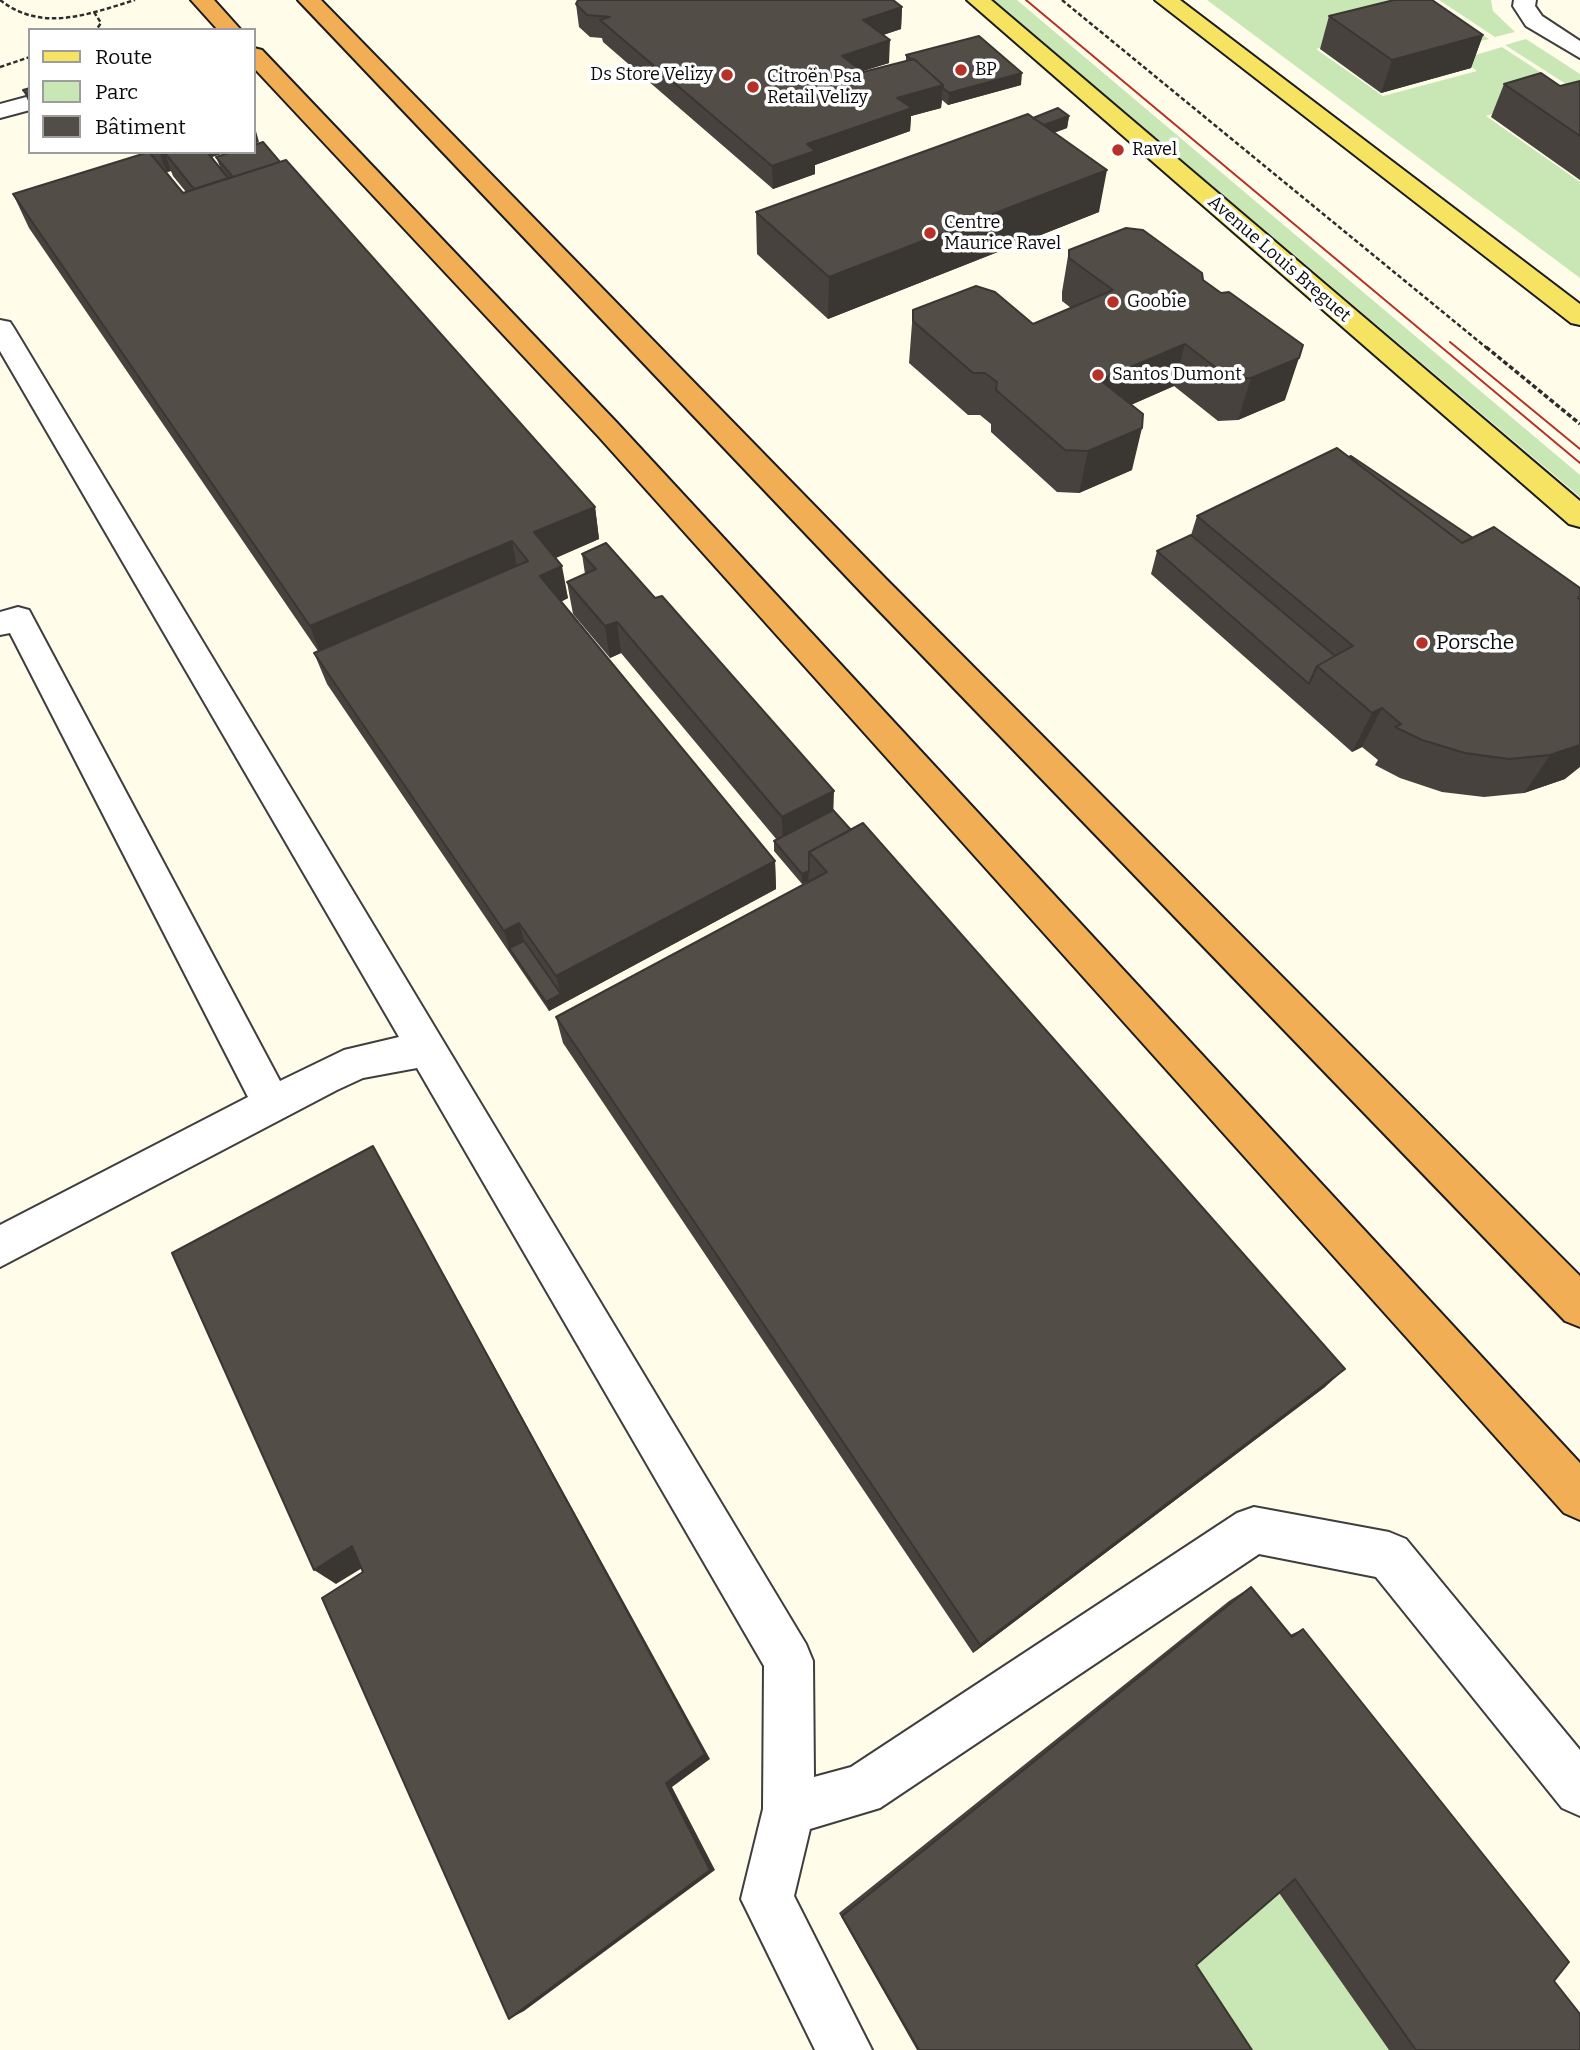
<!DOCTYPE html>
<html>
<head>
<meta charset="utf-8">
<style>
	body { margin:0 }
	#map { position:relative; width:1580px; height:2050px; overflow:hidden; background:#fffde9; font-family:Bitter,serif }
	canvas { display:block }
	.legend { position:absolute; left:28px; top:28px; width:228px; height:126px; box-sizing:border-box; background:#fff; border:2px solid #9d9d9d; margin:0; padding:9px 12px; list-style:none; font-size:21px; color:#0b0b0b }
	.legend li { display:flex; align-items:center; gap:14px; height:35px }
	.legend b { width:35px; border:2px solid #9d9d9d }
</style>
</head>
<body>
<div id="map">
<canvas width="1580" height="2050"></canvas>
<ul class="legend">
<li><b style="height:9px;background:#f6e362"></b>Route</li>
<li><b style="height:19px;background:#c9e7b4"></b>Parc</li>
<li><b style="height:19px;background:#534d47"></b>Bâtiment</li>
</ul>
</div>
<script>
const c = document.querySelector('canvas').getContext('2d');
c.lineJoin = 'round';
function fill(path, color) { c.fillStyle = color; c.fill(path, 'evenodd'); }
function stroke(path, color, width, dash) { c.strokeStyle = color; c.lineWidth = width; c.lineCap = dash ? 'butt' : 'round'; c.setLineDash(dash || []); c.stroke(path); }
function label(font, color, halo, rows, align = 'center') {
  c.font = font + ' Bitter,serif'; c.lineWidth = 7; c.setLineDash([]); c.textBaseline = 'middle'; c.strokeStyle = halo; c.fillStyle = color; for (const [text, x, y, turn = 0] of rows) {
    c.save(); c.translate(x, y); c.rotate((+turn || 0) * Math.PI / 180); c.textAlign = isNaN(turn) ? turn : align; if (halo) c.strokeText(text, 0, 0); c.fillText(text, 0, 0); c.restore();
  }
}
fill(new Path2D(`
	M993 0H1017L1580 475V497Z
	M1207 0H1433L1489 39 1449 49 1410 23 1316 49 1383 96 1477 71 1462 59 1502 47 1580 98 1526 103 1486 116 1580 182V278Z
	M1439 0H1491L1493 11 1515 32 1495 37Z
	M1526 39 1580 74V93L1505 45Z
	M1269 1879 1389 2050H1233L1174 1959Z`), '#c9e7b4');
const minor = new Path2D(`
	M1514 0H1536L1535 6 1542 16 1580 41V58L1526 26 1513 6Z
	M30 96V110L0 118V104Z
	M0 320 10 322 14 328 806 1644 813 1661 814 1777 851 1767 1237 1513 1254 1507 1389 1532 1406 1539 1580 1750V1816L1562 1808 1376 1577 1259 1554 880 1808 810 1829 794 1896 872 2050H815L741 1899 763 1809 764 1666 417 1068 363 1078 337 1090 0 1267V1225L248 1097 10 633 0 635V612L18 607 29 610 280 1081 344 1050 399 1037 0 351Z`);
const major = new Path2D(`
	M967 0H991L1580 501V527L1569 524Z
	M1155 0H1180L1580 304V325L1571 323Z`);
const highway = new Path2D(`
	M191 0H214L241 30H218Z
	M298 0H321L885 578 1580 1276V1327L1565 1321 863 594Z
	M254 48 262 50 619 425 1580 1463V1520L1564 1513 599 437 254 68Z`);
stroke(minor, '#3e3e3e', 4);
stroke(major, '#1c1c1c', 4);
stroke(highway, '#1c1c1c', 4);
stroke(new Path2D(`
	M0 0C42 33 89 14 135 0
	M1062 0 1488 349
	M94 12 101 23 96 30
	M0 67 30 57`), '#2d2d2d', 2.5, [4.5, 2.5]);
stroke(new Path2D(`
	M1486 347 1580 424`), '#2d2d2d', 3.5, [5, 2.5]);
fill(minor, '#fff');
fill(major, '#f6e362');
fill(highway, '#f1ae54');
stroke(new Path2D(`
	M1026 0 1580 463
	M1450 342 1580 449`), '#b63127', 2);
fill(new Path2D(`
	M576 4 902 7 901 29 883 35 889 63 862 71 863 72 906 61V55L1021 85 948 105 942 100 941 108 911 116 910 131 815 165V174L773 189 603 42 602 38 590 37 579 27Z
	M1329 16 1483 35 1471 68 1381 93 1320 49Z
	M1580 81V180L1491 117 1504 84 1560 86Z
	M30 88V105L23 90Z
	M1069 116 1067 128 1054 133 1099 212 828 319 757 254 756 212 1033 118Z
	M149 152H227L212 157 220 167 216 157 595 507 599 539 555 558 568 598 561 602 775 861 776 889 549 1011 327 684 314 653 318 651 29 228 13 194ZM171 171 173 176 186 192 183 193 167 172Z
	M1069 250 1203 280 1285 400 1238 420 1218 421 1174 386 1131 405 1132 470 1079 493 1057 492 991 432V424L980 415H968L909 363 913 310 1033 324 1071 308 1062 301V292Z
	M1349 457 1473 538 1565 779 1524 793 1484 797 1442 792 1400 778 1375 765 1378 760 1362 747 1352 752 1151 574 1157 551 1191 535 1197 516Z
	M582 554 833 810 1325 1387 973 1653 563 1043 556 1017 809 882V881L802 884 774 851V841L777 840 621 653 610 658 573 614 567 582 585 574Z
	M1251 1587 1290 1635 1303 1629 1554 1981 1580 2050H1389L1279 1893 1196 1965 1252 2050H917L839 1913 1229 1601Z`), '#47423d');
fill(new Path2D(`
	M902 7 901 29 862 42 863 20Z
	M1483 35 1471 68 1381 93 1392 60Z
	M890 40 889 63 841 78 842 56Z
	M1022 73 1021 85 948 105 949 93Z
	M943 85 941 108 911 116 910 131 815 165V174L773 189 772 166 807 144 897 98Z
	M1069 116 1067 128 1041 137 1043 126Z
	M254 124 259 142 254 144Z
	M159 152H227L178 168 165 153 171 171 167 172Z
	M1107 170 1099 212 828 319 829 277Z
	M1185 344 1174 386 1091 422 1100 380Z
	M1299 358 1285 400 1238 420 1251 378Z
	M1142 428 1132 470 1079 493 1088 451Z
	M595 507 599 539 540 565 534 532Z
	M512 541 518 573 322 658 310 626Z
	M562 566 568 598 546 608 540 576Z
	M617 622 621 653 610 658 605 626Z
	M1382 708 1362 747 1352 752 1372 713Z
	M1580 745V767L1565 779 1524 793 1550 755Z
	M834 791 833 821 783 847 782 817Z
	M775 861 776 889 549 1011 546 1002 561 994 556 976Z
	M809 871 808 881 802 884V874Z
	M519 923 527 951 509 948 512 958 504 931Z
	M373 1146 710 1759 672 1787 715 1870 524 2011 509 2019Z
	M1345 1369 1325 1387 973 1653 980 1645Z
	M352 1546 372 1562 336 1584 314 1570Z`), '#3a3632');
const building = new Path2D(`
	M578 0H893L902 7 863 20 890 40 842 56 863 72 914 59 943 85 897 98 912 108 807 144 815 151 772 166 600 20 610 17 587 15 576 4Z
	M1394 0H1432L1483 35 1392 60 1329 16Z
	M979 36 1022 73 949 93 943 88V85L914 59 912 60 906 55Z
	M1541 73 1560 86 1580 81V136L1504 84Z
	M30 88V98L23 90Z
	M1058 108 1069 116 1044 125 1033 118Z
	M1028 114 1107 170 829 277 756 212Z
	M263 142 280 162 233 177 216 157 232 152H254V145Z
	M149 152 183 193 286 160 595 507 534 532 562 566 540 576 775 861 556 976 519 923 504 931 314 653 528 561 512 541 310 626 13 194Z
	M207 152 228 178 194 189 165 153Z
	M1126 228 1143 230 1202 273 1203 280 1221 293 1229 292 1303 345 1299 358 1251 378 1231 379 1185 344 1100 380 1143 414 1142 428 1088 451 1065 450 996 390 997 382 985 373H973L913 321V310L976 286 995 292 1033 324 1113 290 1069 258V250Z
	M1337 448 1462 543 1494 527 1580 588V596L1578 598 1580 599V745L1550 755 1509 759 1465 753 1422 740 1395 727 1401 724 1382 708 1372 713 1317 666 1353 646 1197 516Z
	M1351 456 1473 538 1462 543 1349 457Z
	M1191 535 1335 656 1317 666 1309 684 1157 551Z
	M606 543 655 598 662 596 834 791 782 817 617 622 605 626 567 582 596 569 582 554Z
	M833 810 851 830 809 852V871L802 874 774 841Z
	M863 823 1345 1369 980 1645 556 1017 827 872 809 852Z
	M524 941 561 994 546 1002 509 948Z
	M373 1146 705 1754 666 1783 710 1870 509 2019 322 1598 363 1572 352 1546 314 1570 172 1253Z
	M1251 1587 1292 1637 1303 1629 1569 1962 1554 1981 1580 2014V2050H1416L1295 1879 1196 1965 1252 2050H919L842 1916Z`);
fill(building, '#534d47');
stroke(building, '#3a3632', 2);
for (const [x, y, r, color] of [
	[961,70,7,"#b63127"],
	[727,75,7,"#b63127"],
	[753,87,7,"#b63127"],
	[1118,150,7,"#b63127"],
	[930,233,7,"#b63127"],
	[1113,302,7,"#b63127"],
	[1098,375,7,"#b63127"],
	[1422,643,7,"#b63127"]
]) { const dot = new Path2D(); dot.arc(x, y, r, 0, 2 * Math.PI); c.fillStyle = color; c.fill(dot); stroke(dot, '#fff', 2.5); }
label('18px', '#0b0b0b', '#fff', [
	["BP",975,70],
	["Ds Store Velizy",713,75,"right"],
	["Citroën Psa",767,77],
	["Retail Velizy",767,98],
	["Ravel",1132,150],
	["Centre",944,223],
	["Maurice Ravel",944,244],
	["Goobie",1127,302],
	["Santos Dumont",1112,375]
], 'left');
label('18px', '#0b0b0b', '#fff', [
	["Avenue Louis Breguet",1279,259,41]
]);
label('21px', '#0b0b0b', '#fff', [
	["Porsche",1436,643]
], 'left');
</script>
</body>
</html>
